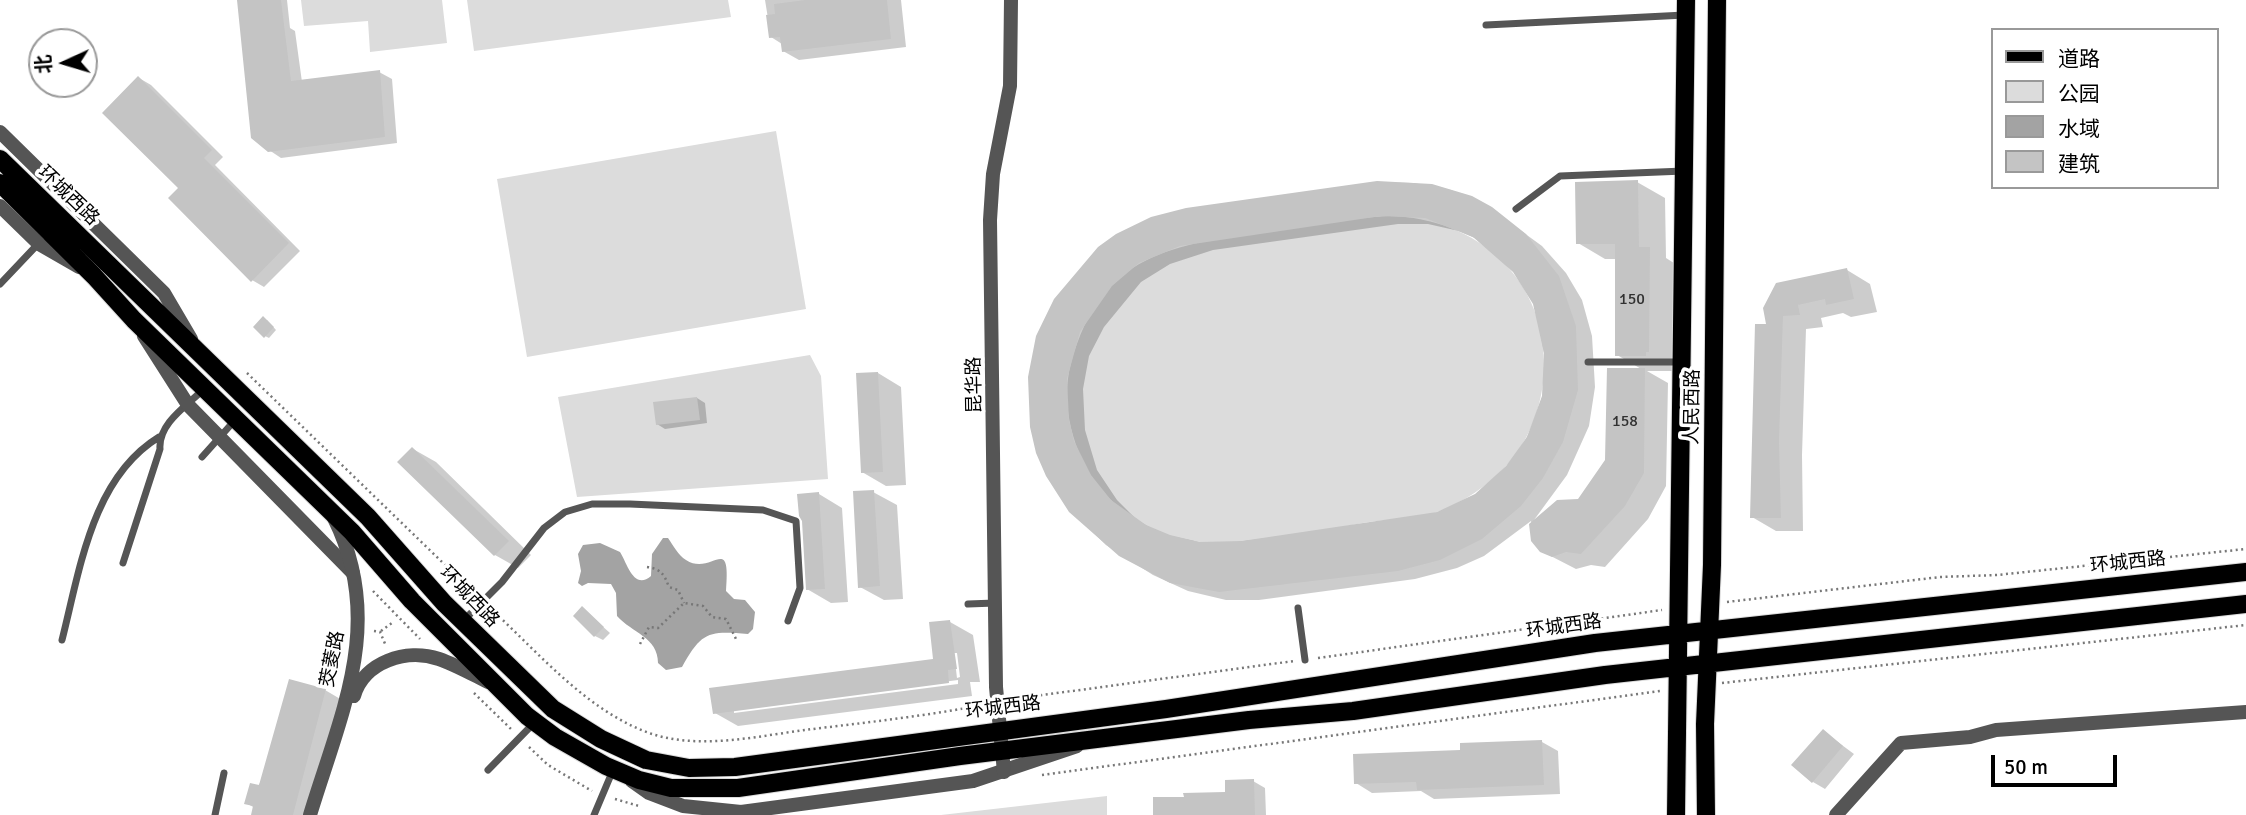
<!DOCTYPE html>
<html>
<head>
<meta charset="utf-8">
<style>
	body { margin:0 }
	#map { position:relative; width:2246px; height:815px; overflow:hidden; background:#fff; font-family:Signika,"Noto Sans SC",sans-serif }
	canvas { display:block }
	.legend { position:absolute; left:1991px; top:28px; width:228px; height:161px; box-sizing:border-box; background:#fff; border:2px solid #999; margin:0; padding:9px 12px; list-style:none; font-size:21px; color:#000 }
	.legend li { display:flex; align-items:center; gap:14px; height:35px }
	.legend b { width:35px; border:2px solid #999 }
	.north { position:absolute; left:28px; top:28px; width:70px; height:70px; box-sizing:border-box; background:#fff; border:2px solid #999; border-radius:50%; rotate:266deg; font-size:19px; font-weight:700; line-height:28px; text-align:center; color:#000 }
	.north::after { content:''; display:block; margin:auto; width:24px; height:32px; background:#000; clip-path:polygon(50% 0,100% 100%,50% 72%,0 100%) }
	.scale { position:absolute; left:1991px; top:755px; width:126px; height:32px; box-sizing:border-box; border:4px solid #000; border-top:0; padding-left:9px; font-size:21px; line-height:24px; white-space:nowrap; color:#000; -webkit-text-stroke:5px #fff; paint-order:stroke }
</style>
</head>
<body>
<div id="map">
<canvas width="2246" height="815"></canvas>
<ul class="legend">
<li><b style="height:9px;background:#000"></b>道路</li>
<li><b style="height:19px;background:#dcdcdc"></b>公园</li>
<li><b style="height:19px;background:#a3a3a3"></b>水域</li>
<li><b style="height:19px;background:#c4c4c4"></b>建筑</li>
</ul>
<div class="north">北</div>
<div class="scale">50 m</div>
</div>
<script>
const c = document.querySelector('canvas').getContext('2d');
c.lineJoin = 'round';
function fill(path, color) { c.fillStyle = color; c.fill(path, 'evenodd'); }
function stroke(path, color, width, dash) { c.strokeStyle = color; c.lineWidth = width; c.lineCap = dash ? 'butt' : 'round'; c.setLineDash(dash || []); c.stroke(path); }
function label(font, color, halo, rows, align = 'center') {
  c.font = font + ' Signika,"Noto Sans SC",sans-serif'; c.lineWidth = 7; c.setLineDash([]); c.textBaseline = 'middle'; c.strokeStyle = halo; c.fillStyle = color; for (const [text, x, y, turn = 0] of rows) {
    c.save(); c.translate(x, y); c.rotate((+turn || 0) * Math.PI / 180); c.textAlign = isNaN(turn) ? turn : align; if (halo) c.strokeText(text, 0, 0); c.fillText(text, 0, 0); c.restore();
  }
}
fill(new Path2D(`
	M301 0H442L447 43 370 52 368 21 304 26Z
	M467 0H728L731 17 474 51Z
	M776 131 806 309 527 357 497 179Z
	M1389 216C1478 218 1548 280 1544 372 1542 407 1529 442 1505 467 1486 487 1465 501 1440 511 1419 519 1392 519 1369 522 1315 531 1256 546 1200 542 1163 539 1122 516 1099 487 1073 453 1060 405 1071 363 1102 252 1172 245 1272 231 1311 226 1350 218 1389 216Z
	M810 355 821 376 828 479 577 497 558 397Z
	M1107 796V815H941Z`), '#dcdcdc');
fill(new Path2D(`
	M663 538H668C673 545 678 555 686 560 712 577 731 531 726 591L734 599 745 600 755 612 753 629 748 634C709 631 702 631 682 667L666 670 658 663C658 637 632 633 617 616L616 593 611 584 588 583 582 586 578 583 581 571 578 554 583 545 600 543 620 552C627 563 634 591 651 576L652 554Z`), '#a3a3a3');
fill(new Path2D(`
	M238 0H287L290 28 295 31 302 82 379 72 392 79 397 143 281 158 269 150Z
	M765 0H901L906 47 799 60 783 51 782 44 771 37Z
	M139 78 151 85 223 157 215 165 300 251 264 287 252 280 180 188Z
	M1377 182 1414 183 1451 190 1491 209 1542 246 1566 273 1582 300 1592 336 1595 387 1589 426 1567 475 1534 520 1579 500 1607 461 1643 370 1617 355V259H1605L1578 243 1637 182 1665 198 1666 258 1677 265 1673 371H1647L1668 383 1666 486 1648 519 1605 567 1591 565 1576 569 1541 551 1533 541 1531 521 1484 556 1457 568 1415 579 1259 600H1226L1188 591 1153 575 1106 545 1071 511 1038 452 1099 248ZM1398 224H1428L1459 231 1479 240 1514 270 1535 303 1546 364 1543 396 1537 418 1515 459 1482 491 1438 514 1408 520 1213 545 1162 534 1137 520 1117 500 1097 470 1085 430 1083 389 1089 356 1104 327 1141 282 1170 264 1213 250Z
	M1847 270 1870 284 1877 312 1851 317 1843 313 1821 318 1823 327 1806 329 1802 455 1803 531H1776L1752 517 1768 326Z
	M267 320 276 330 269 338 265 336Z
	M878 373 901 387 906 485 886 486 862 472Z
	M697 398 705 403 707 423 665 429 657 424Z
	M413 449 436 462 531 555 518 568 495 555Z
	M873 492 897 505 903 599 884 600 860 587Z
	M819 494 842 508 848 602 831 603 807 589Z
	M582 608 610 633 603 640 595 636Z
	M950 622 973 635 980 682H970L972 696 738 726 715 713 935 661ZM954 653H957L960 677 957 678ZM958 680V684L734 713V709Z
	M325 690 342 700 311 815H253L255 808 246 803Z
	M1823 731 1854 754 1825 789 1813 782Z
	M1542 742 1558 751 1560 794 1434 799 1421 791 1372 793 1356 783 1462 751Z
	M1253 781 1265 788 1266 815H1154L1185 799 1227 793Z`), '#0003');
fill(new Path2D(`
	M237 0H281L291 81 380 70 385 137 268 152 251 138Z
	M805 0H887L891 39 782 52 780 37 769 38 766 15 775 14 774 4Z
	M138 76 212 150 204 158 289 243 251 282 168 198 178 188 102 113Z
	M1638 180 1639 247H1650L1649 352H1646V356H1615V244H1576L1575 182Z
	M1377 181 1432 184 1472 196 1492 207 1526 234 1559 276 1576 326 1578 390 1563 442 1543 478 1521 506 1482 539 1440 560 1398 571 1219 592 1170 583 1119 556 1069 512 1046 476 1036 453 1030 427 1028 377 1036 336 1054 299 1098 247 1116 234 1151 217 1186 208ZM1381 216 1425 218 1473 237 1513 272 1533 304 1544 353 1542 396 1527 437 1506 466 1475 494 1437 512 1242 541 1199 542 1170 535 1146 525 1111 500 1091 475 1074 441 1069 420 1067 379 1080 332 1112 286 1139 263 1180 246Z
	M1847 268 1854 299 1826 305 1825 299 1798 305 1800 315 1783 316 1779 441 1781 518H1750L1755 324H1766L1763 308 1776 283Z
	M263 316 274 327 264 338 253 327Z
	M1607 368H1645L1644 473 1625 506 1581 554 1566 552 1552 557 1540 552 1531 541 1529 524 1557 500 1578 499 1605 460Z
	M878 372 883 472 861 473 856 373Z
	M697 397 700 420 656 425 653 402Z
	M412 447 509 541 494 556 397 462Z
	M874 490 880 586 858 588 853 491Z
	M819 492 825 589 806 590 802 521 799 516 797 494Z
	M582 606 604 627 594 637 573 616Z
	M950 620 957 669 948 670 949 683 713 714 709 688 933 659 929 622Z
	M289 679 326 689 293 815H251L253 806 244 804 250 783 259 785Z
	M1823 729 1843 746 1812 783 1791 765Z
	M1542 740 1544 785 1417 790 1416 782 1354 784 1353 754 1460 750V743Z
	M1254 779 1255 815H1153V797H1184L1183 793 1225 792V780Z`), '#c4c4c4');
const primary = new Path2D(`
	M0 159 368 517 444 603 553 709 601 739 646 760 689 768 735 767 1166 709 1595 643 2246 572
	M0 183 94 276 134 320 352 532 412 601 527 716 555 737 606 766 639 780 671 788H738L960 756 1249 720 1353 711 1605 675 2246 604
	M1676 815 1686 0
	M1706 815 1705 724 1712 565 1717 0`);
stroke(primary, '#dbdbdb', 20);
stroke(new Path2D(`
	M247 373 473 592
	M647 567C661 569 664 574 669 587L678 590 684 603
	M373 591 420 639
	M1727 602 1940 577 1997 575 2246 549
	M491 609C539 653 586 710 649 733 701 751 761 735 813 729 870 722 926 716 982 705
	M374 631 380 632 386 646
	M381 631 392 623
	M640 644 649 627 658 628 684 603 703 606 712 617 726 619 737 641
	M1318 658 1662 610
	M1722 683 2246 625
	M474 693 512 730
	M1013 699 1294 661
	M529 747 548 765 592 791
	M1042 775 1660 691
	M615 799 639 806`), '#777', 2.5, [2, 3.5]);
stroke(new Path2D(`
	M1486 25 1685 15
	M1516 209 1560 176 1684 171
	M0 284 38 244
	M1588 362H1682
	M202 457 236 419
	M123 563 160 449C158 423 188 405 205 388
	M968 604 995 603
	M1298 608 1305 660
	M464 620 502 582 544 528 565 512 592 504H630L763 510 796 521 800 588 788 621
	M62 640C80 569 92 478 159 437
	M488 770 534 723
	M215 815 224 773
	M594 815 613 770`), '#555', 7);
stroke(new Path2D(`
	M0 132 164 293 191 339
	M0 206 39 244 79 267
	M144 336 188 405 353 573
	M632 781 649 793 683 806 741 812 973 781 1077 746
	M1836 815 1901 743 1970 737 1996 730 2246 712`), '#555', 14);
stroke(new Path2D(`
	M354 696C364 662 406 648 439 659 456 665 472 674 488 682
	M1004 772 996 687 990 220 993 174 1010 86 1011 0
	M310 815C341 713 386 622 334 518`), '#555', 14);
stroke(primary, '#000', 18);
label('16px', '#313131', null, [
	["150",1632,300],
	["158",1625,422]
]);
label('19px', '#000', '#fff', [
	["环城西路",68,196,44],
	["昆华路",975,385,-91],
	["人民西路",1693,407,-89],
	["环城西路",2128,563,-6],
	["环城西路",469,597,46],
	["环城西路",1564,627,-8],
	["茭菱路",333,659,-79],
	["环城西路",1003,708,-7]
]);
</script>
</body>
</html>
